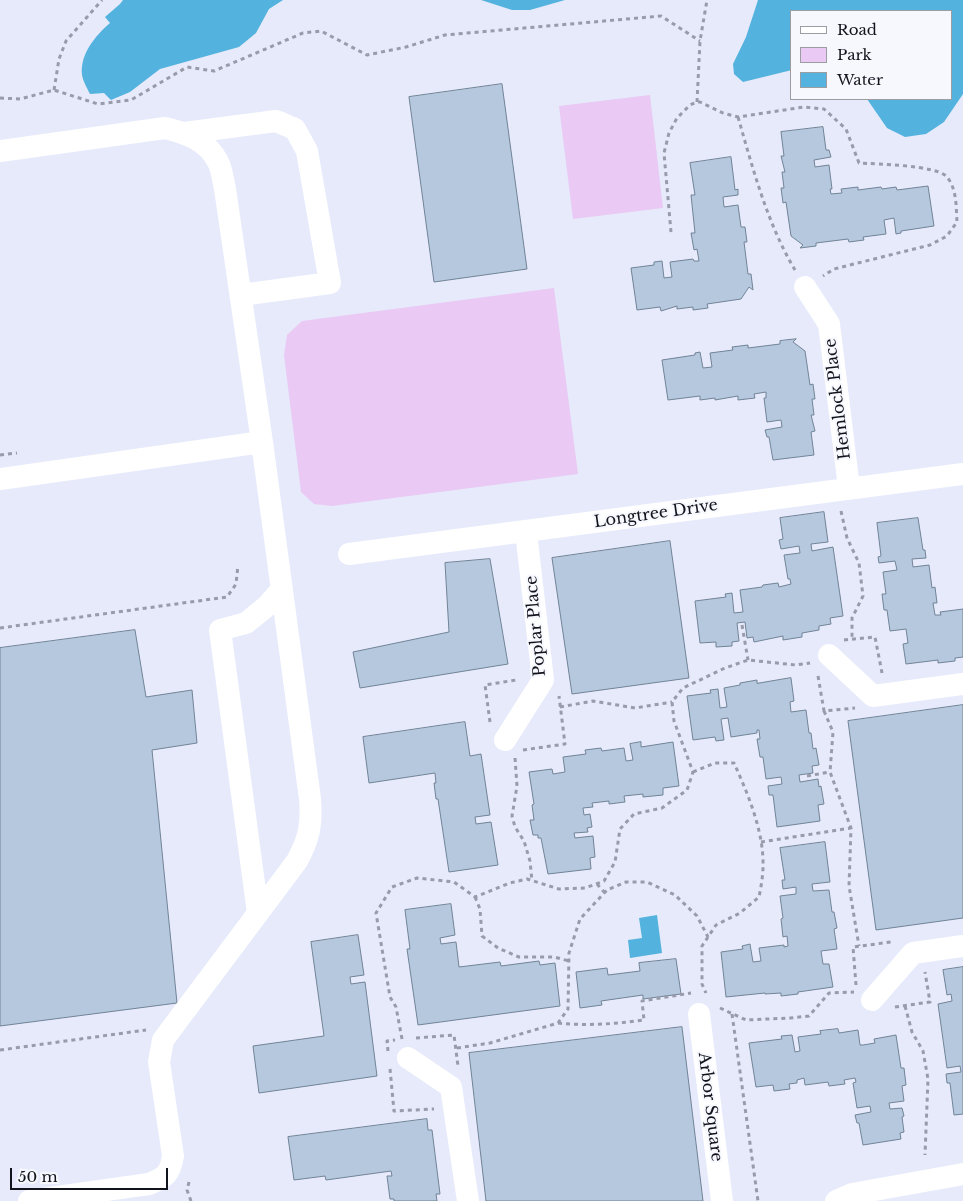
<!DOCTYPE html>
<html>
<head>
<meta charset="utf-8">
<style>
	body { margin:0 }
	#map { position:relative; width:963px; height:1201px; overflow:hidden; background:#e6eafa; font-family:"Libre Baskerville",serif }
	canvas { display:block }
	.legend { position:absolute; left:790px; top:10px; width:162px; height:90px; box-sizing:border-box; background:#f6f8fd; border:1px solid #9b9da3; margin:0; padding:6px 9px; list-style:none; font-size:15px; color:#12141d }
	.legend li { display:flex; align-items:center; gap:10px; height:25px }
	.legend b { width:25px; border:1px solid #9b9da3 }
	.scale { position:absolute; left:10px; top:1168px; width:158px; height:22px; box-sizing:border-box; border:2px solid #12141d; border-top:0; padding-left:6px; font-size:15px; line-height:18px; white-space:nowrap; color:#12141d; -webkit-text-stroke:4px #f6f8fd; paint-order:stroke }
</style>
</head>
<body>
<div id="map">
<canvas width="963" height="1201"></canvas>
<ul class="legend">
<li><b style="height:6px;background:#fff"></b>Road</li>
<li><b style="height:14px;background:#eac9f4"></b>Park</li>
<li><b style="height:14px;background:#54b2de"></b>Water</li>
</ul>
<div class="scale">50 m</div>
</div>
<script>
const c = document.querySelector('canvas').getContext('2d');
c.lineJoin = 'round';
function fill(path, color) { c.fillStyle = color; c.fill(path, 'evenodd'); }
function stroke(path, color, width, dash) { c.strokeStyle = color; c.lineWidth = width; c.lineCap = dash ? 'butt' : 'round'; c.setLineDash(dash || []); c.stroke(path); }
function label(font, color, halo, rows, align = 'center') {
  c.font = font + ' "Libre Baskerville",serif'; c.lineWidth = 4; c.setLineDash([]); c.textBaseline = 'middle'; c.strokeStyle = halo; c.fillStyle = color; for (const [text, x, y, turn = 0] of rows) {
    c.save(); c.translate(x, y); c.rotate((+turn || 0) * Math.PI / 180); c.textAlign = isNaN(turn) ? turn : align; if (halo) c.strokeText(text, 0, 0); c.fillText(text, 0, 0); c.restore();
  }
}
fill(new Path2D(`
	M650 95 663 208 573 219 559 106Z
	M554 288 578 474 332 506 314 504 301 492 284 355 287 335 302 321Z`), '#eac9f4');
fill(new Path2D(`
	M123 0H283L269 9 256 33 239 47 160 69 130 92 111 100 104 93 90 94C87 88 83 81 82 75 80 54 95 36 110 23L105 17 120 4Z
	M481 0H565L530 10H512Z
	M758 0H963V94L944 122 926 134 905 137 887 128 867 99H952V11H792V70L743 82 734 74 733 64 746 37Z
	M657 915 662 953 630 958 628 940 642 938 639 918Z`), '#54b2de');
const building = new Path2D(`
	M502 84 527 269 434 282 409 97Z
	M823 127 826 150H829L831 157 814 160 815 167 829 165 832 189H830L831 194 842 193 841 189 858 187V190L881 187 882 189 896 187 897 190 928 186 934 226 901 231V233L896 234 894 218 884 220 886 234 863 237 864 240 849 242 848 239 816 243V246L800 248 803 245 791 236 786 202 783 203 781 188H784L782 172H785L781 156H784L781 132Z
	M731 157 735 190 738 189V195L723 197 724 207 738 205 741 227H745L747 242H744L748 274H751L753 290 749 287 741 299 707 304 708 308 693 310V307L677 309V306L661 311 660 307 637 310 631 268 654 265V262L662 261 664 278 672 277 670 262 693 259 694 261H699L697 249 694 250 691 233H695L691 195H695L690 163Z
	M796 339 793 342 805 351 810 385 813 384 815 399H812L814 415H811L815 431 811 432 814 455 773 460 769 437H767L765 430 782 427 781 420 767 422 764 398H766V392L754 394 755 398 738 400V396L715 400V398L700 400V396L668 400 662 360 695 355V353L700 352 703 368 712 367 710 353 733 350 732 347 748 345V348L780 344V341Z
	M824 512 828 542 811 544 812 551 833 547 843 616 830 618 831 624 819 626V630L802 633V637L783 640V636L754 642 753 637 747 638 745 622 737 623 739 641 732 642V646L716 647V642L700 643 695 601 726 597 725 594 732 593 734 613 743 612 740 590 762 587 763 585 778 583 779 587 791 584 790 579H788L784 555 800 553 799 546 781 549 779 540 783 539 780 518Z
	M918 518 923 550H925L926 558 912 559 913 567 929 565 932 588 935 587 937 603H933L935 615H941L940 612 963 609V657L955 658V661L938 663V660L906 664 903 644 908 643 906 629 890 631 887 610H884L882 594H886L883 572 897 570 895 561 879 563 878 557 881 556 877 523Z
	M670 541 689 678 572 694 552 558Z
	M490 559 508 664 360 688 353 652 449 632 445 563Z
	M135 630 146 697 192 690 197 743 152 750 177 1003 0 1026V648Z
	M791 678 794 701 790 702 791 712 806 710 809 733H811L813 749 816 748 819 765 812 766 813 773 799 775 800 782 818 779 819 787 821 786 824 804 818 805 820 821 777 827 773 795H769L768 786 782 784 781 777 766 779 763 757H760L757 739H760L759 730H757V733L731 737 728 718 721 719 724 740 716 741 715 737 693 740 687 696 711 693 710 690 718 689 720 708 727 707 724 688 740 685V683L757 680V683Z
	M963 705V918L876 930 848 721Z
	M465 722 470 756 481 754 490 815 475 817 476 824 491 822 498 865 449 872 438 799H436L434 783H436L435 773 369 783 363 737Z
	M641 742V747L673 742 679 786 663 788V795L643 797V794L624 796 625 802 609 804V801L592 803 593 807 583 808 584 815 590 814 592 827 587 828 588 832 574 833 575 838 593 836 595 857 590 858 591 869 548 874 541 838H538V835H533L530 820H534L532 805 534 804 529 772 552 769 553 774 565 772 563 757 586 754 585 750 601 748 602 751 624 748 626 761 633 760 630 744Z
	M825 842 830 882 812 884 813 891 829 890 832 912H834L837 928 834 929 837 949 821 951 823 964H829L833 987 798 992V994L781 996V993L765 994V993L726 997 721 952 743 949 742 946 750 944 753 962 761 961 759 948 784 945V947L788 946 787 936 783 937 781 919 783 918 780 896 796 894V887L783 889 782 880H785L780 848Z
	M451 904 455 935 440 938 441 944 456 942 459 967 500 962 501 966 539 961 540 965 555 963 560 1006 418 1025 407 949H410L405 910Z
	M358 935 364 975 350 977 351 984 365 982 377 1076 259 1093 253 1046 324 1036 311 942Z
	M676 959 681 994 643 999V995L601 1001 602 1005 580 1008 576 972 607 968 608 975 640 971 639 963Z
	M963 967V1114L954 1115 950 1083H947L946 1074 961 1072 960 1066 947 1068 938 1004 952 1001 951 994 947 995 943 970Z
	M682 1027 703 1201H486L469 1053Z
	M838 1029 839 1033 858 1030 860 1045H863L875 1043 874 1039 896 1035 901 1068H904L906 1085 902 1086 904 1101 889 1103 890 1109 902 1108 904 1116 902 1117 904 1132 900 1133 901 1139 863 1145 859 1123H857L855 1115 871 1112 870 1106 857 1108 853 1083 856 1082 855 1078 844 1080 845 1084 829 1086 828 1082 805 1085 804 1078 797 1080V1083L789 1084 790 1089 774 1091 773 1085 756 1087 749 1043 782 1039 781 1036 792 1035 795 1052 800 1051 798 1037 821 1034 820 1031Z
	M427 1119 428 1130H432L440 1194H436L437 1201H394V1199H390L387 1176H392L391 1171 326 1180 325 1176 294 1180 288 1137Z`);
fill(building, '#b5c8de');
stroke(building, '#718397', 1);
stroke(new Path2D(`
	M54 90 59 59 66 41 102 0
	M0 98 20 99 54 90 98 104 131 100 187 67 214 71 303 33 321 31 367 55 406 47 445 35 661 16 700 41
	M697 102 700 41 707 0
	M738 117C753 169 767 223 795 270
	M671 232 664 153 669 133 677 118 690 105 697 102H700L723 113 738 117 804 107 824 109 846 129 859 163C876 164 937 165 947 177 957 189 956 207 957 222L947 236 930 245 834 269 823 276
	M0 455 17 453
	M841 511 847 538 859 563 863 596 852 618V639
	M742 625 748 660
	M0 628 227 597 236 584 238 565
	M844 640 875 637 882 673
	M818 676 824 711 855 708
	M560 707 593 701 635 708 672 702
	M824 711 833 732 830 772 851 828 849 886 859 946
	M490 722 485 685 516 680
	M523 750 565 744 559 696
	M515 758 517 786 512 816 515 827 524 841 530 861 532 881
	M693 772 715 763H734C748 794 764 832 763 866 763 876 761 887 759 897L740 913 716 925 702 946V984L706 993
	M807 776 830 772
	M761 842 851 828
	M597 884 605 893
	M475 897 480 909 482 936 498 948 519 957H554L569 961
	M856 985 853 947 891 942
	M905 1006 912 1032 923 1051 928 1079 925 1155
	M895 1007 930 1002 925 972
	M720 1008 746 1020 790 1018 809 1016 829 993 854 992
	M732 1014 758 1201
	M558 1023C587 1026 615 1024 644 1020L642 1001 691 993
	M416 1038 454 1035 458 1066
	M402 1039 396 1007 390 997 376 913 392 887 417 878 454 882 475 897 510 883 527 879 559 889 585 888 604 881 615 862 620 829 634 814 662 808 687 790 693 772 674 721 672 702 683 688 725 668 748 660 796 665 810 663
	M457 1048 490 1043 558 1023 568 1009 569 953 580 919 607 890 626 882H647L675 895 697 916 708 937
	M0 1050 146 1030
	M388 1051 387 1041 395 1040
	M390 1069 394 1111 434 1109
	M189 1182 187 1190 191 1201`), '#989ba9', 3, [4, 4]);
stroke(new Path2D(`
	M184 133 276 121 295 129 307 151 330 283 241 295
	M0 151 165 128C186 133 208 141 218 162 222 169 223 180 225 189L262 442 310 799C312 825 309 839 297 861L163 1040 159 1062 173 1156C170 1174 166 1177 149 1184L29 1201
	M805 287 829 324 849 488
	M0 479 262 442
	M349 554 963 474
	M829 655 873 696 963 684
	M505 740 543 680 526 532
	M258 913 220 630 246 623 267 606 282 589
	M872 1000 913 953 963 946
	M699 1014 722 1201
	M408 1058 451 1087 468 1201
	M836 1201 852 1194 963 1174`), '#fff', 22);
label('16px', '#12141d', '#f6f8fd', [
	["Hemlock Place",838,399,-97],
	["Longtree Drive",656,514,-8],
	["Poplar Place",536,626,-95],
	["Arbor Square",710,1107,83]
]);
</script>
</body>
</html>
